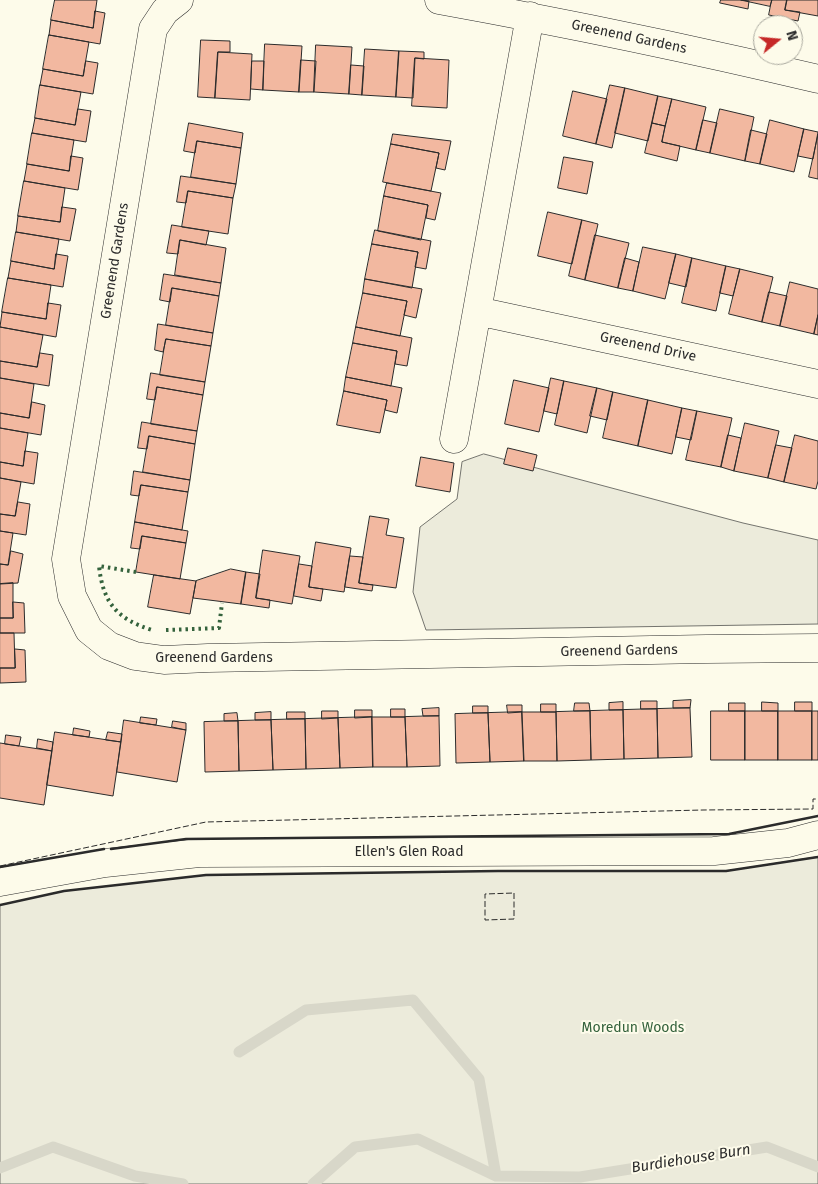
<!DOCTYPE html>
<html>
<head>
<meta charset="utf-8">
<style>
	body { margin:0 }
	#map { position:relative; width:818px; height:1184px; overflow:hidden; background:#fdfbea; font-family:"Fira Sans",sans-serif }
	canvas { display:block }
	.north { position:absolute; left:753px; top:15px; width:50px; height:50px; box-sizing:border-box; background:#fdfbea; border:1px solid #a9a89e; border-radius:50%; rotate:73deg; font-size:14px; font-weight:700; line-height:20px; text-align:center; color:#2b2b2b }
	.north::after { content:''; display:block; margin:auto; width:18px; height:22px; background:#c62828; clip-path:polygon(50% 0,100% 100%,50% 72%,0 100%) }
</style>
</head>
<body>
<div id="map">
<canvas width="818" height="1184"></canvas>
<div class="north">N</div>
</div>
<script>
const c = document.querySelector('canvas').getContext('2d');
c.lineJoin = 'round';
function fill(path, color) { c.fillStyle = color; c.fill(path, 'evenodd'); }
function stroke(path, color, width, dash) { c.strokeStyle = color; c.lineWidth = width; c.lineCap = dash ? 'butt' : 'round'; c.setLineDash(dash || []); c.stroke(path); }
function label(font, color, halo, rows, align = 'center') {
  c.font = font + ' "Fira Sans",sans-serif'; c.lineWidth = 4; c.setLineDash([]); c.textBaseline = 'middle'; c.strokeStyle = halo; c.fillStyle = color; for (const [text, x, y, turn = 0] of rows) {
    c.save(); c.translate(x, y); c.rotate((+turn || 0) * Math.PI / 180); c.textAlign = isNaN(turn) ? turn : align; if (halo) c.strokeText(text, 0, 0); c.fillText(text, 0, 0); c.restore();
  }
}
const green = new Path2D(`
	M484 454 743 523 818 540V624L426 630 413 592 420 527 457 499 462 462Z
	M818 857V1184H0V905L64 891 206 875 498 871H726Z`);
fill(green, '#ecebdb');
stroke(green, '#74746e', 1);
stroke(new Path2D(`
	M239 1052 306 1010 413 1000 479 1079 496 1176
	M0 1168 53 1147 135 1176 183 1184
	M313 1184 355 1147 418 1139 496 1176 580 1177 767 1147 818 1167`), '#d8d7c9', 11);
const building = new Path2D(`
	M55 0H97L93 28 51 20Z
	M721 0H741L749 1 748 9 720 3Z
	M741 0H772L770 6Z
	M772 0H787L785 10 800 12 798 21 769 15Z
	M787 0H818V16L785 10Z
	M95 11 105 13 100 44 49 35 51 20 93 28Z
	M49 35 89 42 83 76 43 69Z
	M201 40 230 41V52H218L215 98 198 97Z
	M265 44 302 46 299 92 263 90Z
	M316 45 352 47 349 94 314 92Z
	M365 49 399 51 396 97 362 95Z
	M399 51 424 52V59L415 58 413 98 396 97Z
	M218 52 252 54 250 100 215 98Z
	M415 58 449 60 447 108 412 106Z
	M301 60 316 61 314 92H299Z
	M86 61 98 63 93 94 40 85 43 69 83 76Z
	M252 61H264L263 90 251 89Z
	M351 65 364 66 362 95 349 94Z
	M40 85 81 92 75 125 35 118Z
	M610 85 625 88 612 148 596 144Z
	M625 88 658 96 648 141 615 133Z
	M573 91 607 99 596 144 563 136Z
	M658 96 672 99 665 126 652 123Z
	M672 99 706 107 696 150 662 142Z
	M78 109 91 111 86 142 32 133 35 118 75 125Z
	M720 109 754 117 745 161 710 153Z
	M703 120 717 123 710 153 696 150Z
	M770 120 804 129 794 172 760 164Z
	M189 123 243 133 241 148 197 141 195 153 184 151Z
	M652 123 665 126 662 142 680 146 677 161 645 153Z
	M804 129 818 132 813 159 798 156Z
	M751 130 767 134 760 164 745 161Z
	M32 133 74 140 69 171 27 164Z
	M393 134 451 141 445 170 436 168 439 153 391 144Z
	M818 135V179L809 177Z
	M197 141 241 148 236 184 191 177Z
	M391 144 439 153 431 191 383 182Z
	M71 156 83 158 78 190 24 181 27 164 69 171Z
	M564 157 593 162 587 194 558 188Z
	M181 176 236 184 233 198 188 191 186 203 177 202Z
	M24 181 65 188 60 222 18 216Z
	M387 183 441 193 435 220 426 218 428 205 384 196Z
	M188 191 233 198 228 234 182 227Z
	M384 196 428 205 421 240 378 231Z
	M62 207 76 209 70 241 16 232 18 216 60 222Z
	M548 212 582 220 572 264 538 256Z
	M582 220 598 224 585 280 569 276Z
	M172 225 209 231 206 245 180 240 178 254 167 253Z
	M375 230 431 241 426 269 415 267 418 252 372 244Z
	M16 232 59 239 54 269 11 261Z
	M595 235 629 243 618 288 585 280Z
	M180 240 226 248 221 283 175 275Z
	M372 244 418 252 412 288 365 279Z
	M643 247 676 254 665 299 633 291Z
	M56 254 68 256 63 287 8 278 11 261 54 269Z
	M676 254 692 258 686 287 669 283Z
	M625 258 639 262 633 291 618 288Z
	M692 258 726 266 716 311 682 303Z
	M726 266 740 269 733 296 720 293Z
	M740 269 773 277 762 322 729 314Z
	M164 274 221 283 219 296 172 288 170 302 160 300Z
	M8 278 51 285 46 319 2 312Z
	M365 279 422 289 416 318 404 315 407 301 363 293Z
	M790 282 818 289V315L814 334 780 326Z
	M172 288 219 296 213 333 166 325Z
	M769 292 787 296 780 326 762 322Z
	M363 293 407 301 400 336 356 327Z
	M48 303 61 305 56 337 0 327 2 312 46 319Z
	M818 315V335L814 334Z
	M158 324 213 333 211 346 166 339 163 352 155 350Z
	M0 327 43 335 37 367 0 361Z
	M356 327 412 338 407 366 395 364 397 351 353 343Z
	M166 339 211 346 205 382 160 375Z
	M353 343 397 351 391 386 346 377Z
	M40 353 53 355 49 386 0 378V361L37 367Z
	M151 373 205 382 203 395 157 387 155 400 147 399Z
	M346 377 402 388 397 413 385 410 387 400 344 391Z
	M0 378 34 384 29 418 0 413Z
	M551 378 564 381 557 414 544 411Z
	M514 380 549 388 539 432 505 424Z
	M564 381 597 388 587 433 555 425Z
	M157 387 203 395 197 431 151 424Z
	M597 388 613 392 607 420 590 416Z
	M344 391 387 400 380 433 337 425Z
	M613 392 648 400 638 446 603 438Z
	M648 400 682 408 672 454 638 446Z
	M32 402 45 405 41 435 0 428V413L29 418Z
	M682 408 697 411 691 440 676 437Z
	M697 411 732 418 721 467 686 460Z
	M142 422 197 431 195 444 149 436 147 449 138 448Z
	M745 423 779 431 768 478 734 471Z
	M0 428 28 433 23 466 0 462Z
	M728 435 741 438 734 471 721 467Z
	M795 435 818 441V481L816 489 784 482Z
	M149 436 195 444 190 480 143 472Z
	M776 445 792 448 784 482 768 478Z
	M508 448 537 455 533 471 504 464Z
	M25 451 38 453 34 484 0 478V462L23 466Z
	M421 457 454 463 450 492 416 486Z
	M134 471 190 480 188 492 141 485 139 496 131 495Z
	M0 478 21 482 15 516 0 514Z
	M141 485 188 492 182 530 135 522Z
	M18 502 30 504 26 535 0 531V514L15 516Z
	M370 516 389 519 386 535 404 538 396 588 359 583Z
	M135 522 188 531 186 543 142 536 140 549 131 548Z
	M0 531 13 533 8 565 0 564Z
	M142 536 186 543 180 579 136 572Z
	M316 542 351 548 344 592 309 587Z
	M263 550 300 556 292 604 256 598Z
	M11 551 23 554 18 583 0 584V564L8 565Z
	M350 556 363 557 359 583 373 585 372 591 345 587Z
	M299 564 312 566 309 587 323 589 321 601 294 596Z
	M231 569 246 572 241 604 193 598 196 581Z
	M246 572 260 574 256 598 270 600 269 608 241 604Z
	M154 575 196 581 190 614 148 607Z
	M13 583V618H0V584Z
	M13 602 24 603 25 633H0V618H13Z
	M0 633H14L15 668H0Z
	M15 649 25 650 26 682 0 683V668H15Z
	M691 700 690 708H673V701Z
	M641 701H657V709H641Z
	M623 702V710H609V703Z
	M762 702 778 703V711H762Z
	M795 702H812V711H795Z
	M575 703H589L590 711H574Z
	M729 703H745V711H729Z
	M541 704H556V712H541Z
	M507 705H522V712L508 713Z
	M473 706H488V713H473Z
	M439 708V716H423L422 709Z
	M690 708 692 757 658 758 657 709Z
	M391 709H405V717H391Z
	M657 709 658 758 624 759 623 710Z
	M355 710H372V717L355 718Z
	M623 710 624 759 591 760 590 711Z
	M322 711H338V718L322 719Z
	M590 711 591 760 557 761 556 712Z
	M711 711H745V760H711Z
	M745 711H778V760H745Z
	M778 711H812V760H778Z
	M812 711H818V760H812Z
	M271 712V720H255V713Z
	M287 712H305V719H287Z
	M522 712 524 761 490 762 488 713Z
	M522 712H556L557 761H524Z
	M237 713 238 721H224V714Z
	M488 713 490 762 456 763 455 714Z
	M439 716 440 766 407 767 405 717Z
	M141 717 157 719 156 725 140 723Z
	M372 717 373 767 340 768 338 718Z
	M372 717H405L407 767H373Z
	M338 718 340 768 306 769 305 719Z
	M305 719 306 769 273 770 271 720Z
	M124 720 186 730 177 782 117 772Z
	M271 720 273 770 239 771 238 721Z
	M173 721 186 723V730L172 727Z
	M238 721 239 771 205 772 204 722Z
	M74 728 90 731 89 737 73 735Z
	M55 732 121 742 113 796 47 785Z
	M108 732 122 734 121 742 106 740Z
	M6 735 21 737 19 746 5 744Z
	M38 739 53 742 52 751 37 748Z
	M0 743 52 751 44 805 0 798Z`);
fill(building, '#f2b8a0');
stroke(building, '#2b2b2b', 1);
const minor = new Path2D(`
	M179 0 165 11 153 29 66 559 72 596 89 630 109 646 135 656 164 660 208 658 707 649 818 648
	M439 0C566 23 692 49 818 79
	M477 311 818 384
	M454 439 530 16
	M0 882 105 863 199 853 714 851 788 843 818 835`);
stroke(minor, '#2b2b2b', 29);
stroke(minor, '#fdfbea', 28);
stroke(new Path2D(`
	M136 572 99 566C103 603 117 619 152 630
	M166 630 219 628 222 603`), '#34623c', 4, [2.5, 4]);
stroke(new Path2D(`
	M0 866 206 822 703 810 813 809V799H818
	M514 893V919L485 920V894Z`), '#2b2b2b', 1, [6, 2.5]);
stroke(new Path2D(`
	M111 849 186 839 729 834 818 816
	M0 867 104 849
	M0 905 64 891 206 875 498 871H726L818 857`), '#2b2b2b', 2.5);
label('14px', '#2b2b2b', '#fdfbea', [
	["Greenend Gardens",629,37,12],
	["Greenend Gardens",115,261,-81],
	["Greenend Drive",648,347,12],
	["Greenend Gardens",619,651,-1],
	["Greenend Gardens",214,658],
	["Ellen's Glen Road",409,852]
]);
label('14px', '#34623c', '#fdfbea', [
	["Moredun Woods",633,1028]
]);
label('italic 15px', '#2b2b2b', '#fdfbea', [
	["Burdiehouse Burn",691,1159,-9]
]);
</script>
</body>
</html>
